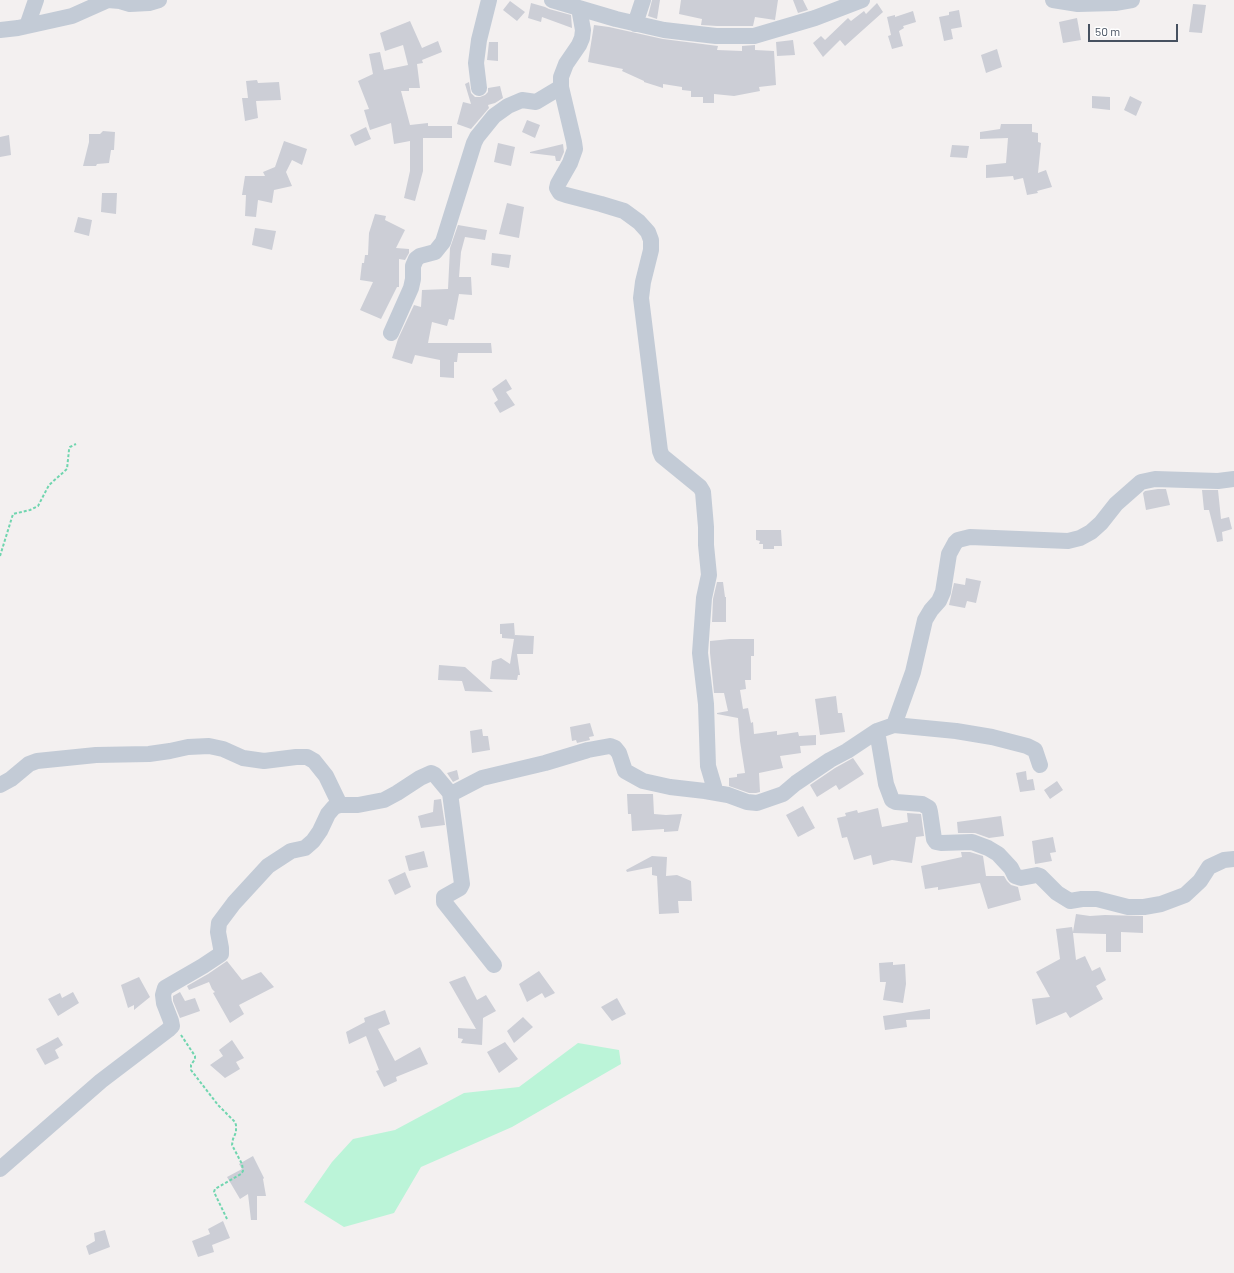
<!DOCTYPE html>
<style>
body{margin:0}
#map{position:relative;width:1234px;height:1273px;overflow:hidden;background:#f3f0f0;font-family:Barlow,sans-serif}
canvas{display:block}
.scale{position:absolute;left:1088px;top:24px;width:90px;height:18px;box-sizing:border-box;border:2px solid #465160;border-top:0;padding-left:5px;font-size:12px;line-height:14px;white-space:nowrap;color:#465160;-webkit-text-stroke:3px #fff;paint-order:stroke}
</style>
<div id="map">
<canvas width="1234" height="1273"></canvas>
<div class="scale">50 m</div>
</div>
<script>
const context = document.querySelector('canvas').getContext('2d');
context.lineJoin = 'round';
function paint(path, color) { context.fillStyle = color; context.fill(path, 'evenodd'); }
const shape = rows => new Path2D(rows.map(r => 'M' + r).join(''));
function stroke(path, color, width, dash) { context.strokeStyle = color; context.lineWidth = width; context.lineCap = dash ? 'butt' : 'round'; context.setLineDash(dash || []); context.stroke(path); }
const green = shape([
 [578,1043,619,1050,621,1064,512,1127,421,1167,394,1213,344,1227,304,1202,332,1162,353,1139,395,1130,464,1093,519,1087]
]);
const building = shape([
 [652,0,660,0,657,19,648,16],
 [681,0,778,0,775,20,755,17,753,26,717,26,701,25,702,19,679,14],
 [793,0,803,0,808,10,798,13],
 [510,1,525,12,517,21,503,10],
 [531,3,545,7,549,9,571,15,572,28,542,17,541,22,528,18],
 [877,3,883,12,845,46,840,40,823,57,813,43,821,36,825,40,848,18,851,21,864,11,866,14],
 [1193,4,1206,5,1202,33,1189,32],
 [959,10,962,27,951,29,953,39,944,41,939,17,949,15,949,12],
 [913,11,916,22,903,26,904,28,899,31,903,46,892,49,888,36,891,35,887,17,895,15,895,17],
 [1077,18,1081,40,1063,43,1059,22],
 [410,21,422,48,438,41,442,52,422,60,423,63,417,64,420,88,409,88,409,91,401,91,410,125,428,123,428,126,452,126,452,138,423,138,423,171,415,201,404,198,410,171,410,141,394,144,391,123,370,130,364,110,369,109,358,81,373,74,369,54,380,52,384,70,408,65,403,45,385,51,380,33],
 [594,25,609,27,663,39,718,46,717,50,742,51,742,46,755,45,755,50,774,51,776,85,759,87,760,91,734,96,714,94,714,103,703,103,703,97,691,97,691,91,682,90,682,87,663,84,663,88,644,82,644,81,622,71,623,69,588,62],
 [793,40,795,55,777,56,776,42],
 [489,42,498,42,498,61,487,60],
 [997,49,1002,67,986,73,981,55],
 [257,80,258,83,279,82,281,100,256,101,258,118,245,121,242,98,248,98,246,81],
 [469,82,471,93,475,97,480,97,485,95,488,92,488,88,500,86,503,98,495,103,488,105,489,108,471,129,457,124,463,102,471,104,465,84],
 [1092,96,1110,97,1110,110,1092,108],
 [1130,96,1142,102,1136,116,1124,110],
 [527,120,540,125,535,138,522,132],
 [1001,124,1032,124,1032,132,1038,133,1038,142,1041,143,1038,173,1046,170,1052,187,1037,191,1038,193,1027,195,1023,178,1014,180,1013,176,986,178,986,165,1006,163,1008,138,980,139,980,132,1000,129],
 [366,127,371,139,355,146,350,135],
 [103,131,115,132,114,150,111,150,109,163,97,164,96,166,83,166,89,142,89,134,100,134],
 [9,135,11,155,0,157,0,137],
 [284,141,307,149,302,165,292,160,286,172,292,186,274,190,272,203,258,200,256,217,245,216,246,195,242,195,245,176,265,176,263,172,275,167],
 [498,143,515,147,511,166,494,162],
 [563,144,564,152,560,161,556,161,555,156,530,153,530,152],
 [952,145,969,146,967,158,950,157],
 [102,193,117,193,116,214,101,212],
 [507,203,524,207,519,238,499,234],
 [375,214,386,216,385,220,405,230,396,248,409,249,409,253,405,260,399,259,399,287,397,287,381,319,360,310,373,282,360,280,362,263,364,263,365,255,368,255,369,233],
 [78,217,92,220,89,236,74,232],
 [458,225,487,230,485,240,465,237,461,252,459,277,471,277,472,295,459,294,454,320,449,319,447,326,432,322,428,343,491,343,492,353,458,353,457,362,454,362,454,378,440,377,440,360,415,355,412,364,392,358,398,339,414,305,421,307,422,290,448,289,450,248],
 [255,228,276,231,272,250,252,245],
 [492,253,511,255,509,268,491,265],
 [506,379,512,389,506,392,515,405,500,413,494,403,498,400,492,389],
 [1158,489,1166,489,1170,505,1146,510,1143,493,1145,491],
 [1202,490,1218,490,1221,519,1229,517,1232,529,1222,532,1223,541,1217,542,1209,510,1204,510],
 [756,530,781,530,782,546,774,546,774,549,763,549,763,544,759,544,760,541,756,540],
 [966,578,981,581,976,603,967,601,965,608,949,605,954,583,965,585],
 [717,582,723,582,725,597,726,597,726,622,712,622,713,599],
 [514,623,515,637,515,635,534,636,533,654,517,654,520,675,518,675,517,680,490,679,492,661,501,658,510,664,514,639,502,638,502,634,500,634,500,624],
 [730,639,754,639,754,656,751,656,751,680,745,680,746,689,740,690,743,709,748,708,751,723,753,722,754,734,777,731,777,735,798,732,799,736,816,735,816,745,800,746,801,753,780,756,783,768,759,773,760,792,756,793,749,793,729,786,729,778,737,777,737,774,745,773,740,741,738,718,717,714,717,713,728,711,724,693,714,693,710,653,710,641],
 [439,665,465,667,493,692,465,691,462,681,438,680],
 [836,696,838,713,842,713,845,732,820,735,815,699],
 [590,723,594,736,589,737,590,740,577,743,576,740,572,741,570,727],
 [482,729,483,736,488,736,490,750,472,753,470,731],
 [853,758,864,774,839,790,836,785,817,797,810,785,835,768],
 [457,770,459,779,453,782,447,773],
 [1026,771,1027,780,1033,779,1035,790,1020,792,1016,773],
 [1057,781,1063,790,1050,799,1044,790],
 [627,794,653,794,654,814,666,815,682,814,678,831,664,832,664,829,632,831,631,814,628,814],
 [441,799,445,825,421,828,418,816,433,812,434,800],
 [803,806,815,828,798,837,786,815],
 [878,808,882,827,908,822,907,813,921,814,924,836,916,837,912,863,892,860,873,865,871,855,854,860,847,837,842,838,837,818,846,816,845,813,857,810,858,813],
 [1001,816,1004,836,989,838,975,833,958,833,957,822],
 [1053,837,1056,852,1050,853,1052,861,1035,864,1032,841],
 [424,851,428,867,409,871,405,856],
 [961,852,970,852,983,856,986,876,1004,876,1007,881,1011,885,1018,887,1021,900,988,909,980,883,938,890,938,887,925,889,921,866,962,857],
 [652,856,667,857,666,876,677,875,691,881,692,901,678,901,679,913,659,914,657,876,652,875,652,867,627,872,626,870],
 [405,872,411,887,395,895,388,880],
 [1076,914,1090,916,1105,915,1143,916,1143,933,1121,932,1121,952,1106,952,1106,934,1073,933,1076,960,1085,956,1092,971,1100,967,1106,980,1096,986,1103,999,1070,1018,1066,1012,1036,1025,1032,999,1050,997,1036,972,1060,959,1056,929,1072,927,1073,932],
 [227,961,242,980,261,972,274,987,239,1005,244,1014,230,1023,213,993,215,992,212,989,209,982,189,990,187,986,208,974],
 [893,962,893,965,905,964,906,984,903,1003,883,1000,886,982,880,982,879,963],
 [539,971,555,993,545,998,542,993,527,1002,519,984],
 [465,976,477,1000,486,995,496,1011,483,1018,482,1045,461,1043,463,1039,458,1038,458,1028,476,1029,449,982],
 [139,977,150,997,134,1010,134,1005,128,1008,121,985],
 [73,992,79,1003,58,1016,48,999,60,993,62,998],
 [180,992,185,1001,195,998,200,1011,180,1018,173,1001,173,996],
 [617,998,626,1014,612,1021,601,1007],
 [930,1009,930,1019,906,1020,907,1027,885,1030,883,1016],
 [385,1010,390,1024,378,1029,395,1061,420,1047,428,1064,396,1077,397,1081,384,1087,376,1071,379,1070,366,1036,349,1044,346,1032,365,1022,364,1018],
 [523,1017,533,1027,514,1043,507,1031],
 [58,1037,63,1045,55,1050,59,1058,45,1065,36,1049],
 [232,1040,244,1058,236,1062,240,1069,225,1078,210,1065,223,1056,219,1050],
 [505,1042,518,1059,499,1073,487,1052],
 [253,1156,264,1178,263,1179,266,1196,257,1196,257,1220,251,1220,248,1194,240,1199,227,1177,242,1169,239,1164],
 [223,1221,230,1238,212,1245,214,1252,198,1257,192,1241,210,1234,208,1229],
 [105,1230,110,1247,89,1255,86,1246,95,1241,94,1233]
]);
const path = shape([
 [0,556,13,514,30,510,38,506,49,485,67,469,69,450,70,447,76,444],
 [181,1035,195,1056,195,1059,191,1065,191,1070,218,1105,235,1122,236,1125,236,1132,233,1139,232,1145,242,1164,243,1171,241,1174,215,1189,214,1192,227,1219]
]);
const minor = shape([
 [552,0,616,19,664,30,716,36,754,36,815,18,862,0],
 [1053,0,1078,4,1115,3,1132,0],
 [579,8,583,30,582,38,579,45,566,64,561,77,561,87,574,142,575,149,570,163,558,184,557,188,560,193,566,195,601,204,624,211,639,222,648,232,651,240,651,250,643,282,641,298,660,451,662,456,700,487,703,492,706,527,706,545,709,575,704,598,700,653,706,704,708,766,716,793],
 [635,24,643,0],
 [27,26,36,0],
 [0,30,18,28,72,16,108,0,120,1,130,4,149,3,159,0],
 [479,88,476,63,479,40,489,0],
 [391,333,411,288,413,279,413,266,416,259,420,256,435,252,443,242,474,143,477,137,494,116,508,106,522,100,536,102,561,87],
 [1234,479,1218,481,1155,479,1141,482,1116,504,1101,523,1091,532,1080,538,1068,541,970,537,958,540,955,543,949,554,943,592,939,601,931,610,925,620,913,672,894,725,877,731,886,784,892,800,896,802,922,804,929,808,930,812,934,839,936,842,941,843,972,842,988,848,998,854,1011,868,1015,876,1021,878,1037,875,1040,876,1057,893,1070,901,1082,899,1097,899,1128,907,1144,907,1161,904,1185,895,1200,881,1209,867,1224,860,1234,859],
 [894,725,956,731,992,737,1027,746,1035,750,1040,765],
 [0,785,11,779,29,764,37,761,96,755,149,754,170,751,188,747,209,746,223,749,243,758,264,761,296,757,307,757,314,761,326,776,340,805],
 [450,793,462,884,460,888,444,897,444,902,494,965],
 [0,1169,101,1081,168,1030,172,1026,171,1021,164,1003,163,995,165,988,203,966,221,954,221,948,218,932,219,923,234,903,268,866,291,851,305,848,313,841,320,831,328,814,334,807,340,805,358,805,384,800,397,793,420,778,431,773,435,775,450,793,455,792,482,778,545,763,588,750,610,746,615,748,619,753,625,771,643,781,670,787,705,791,728,795,747,802,757,803,783,794,796,783,830,760,847,751,877,731]
]);
paint(green, '#bbf4d8');
paint(building, '#ccced6');
stroke(path, '#70d5af', 2, [3, 2]);
stroke(minor, '#c3cbd6', 16);
</script>
